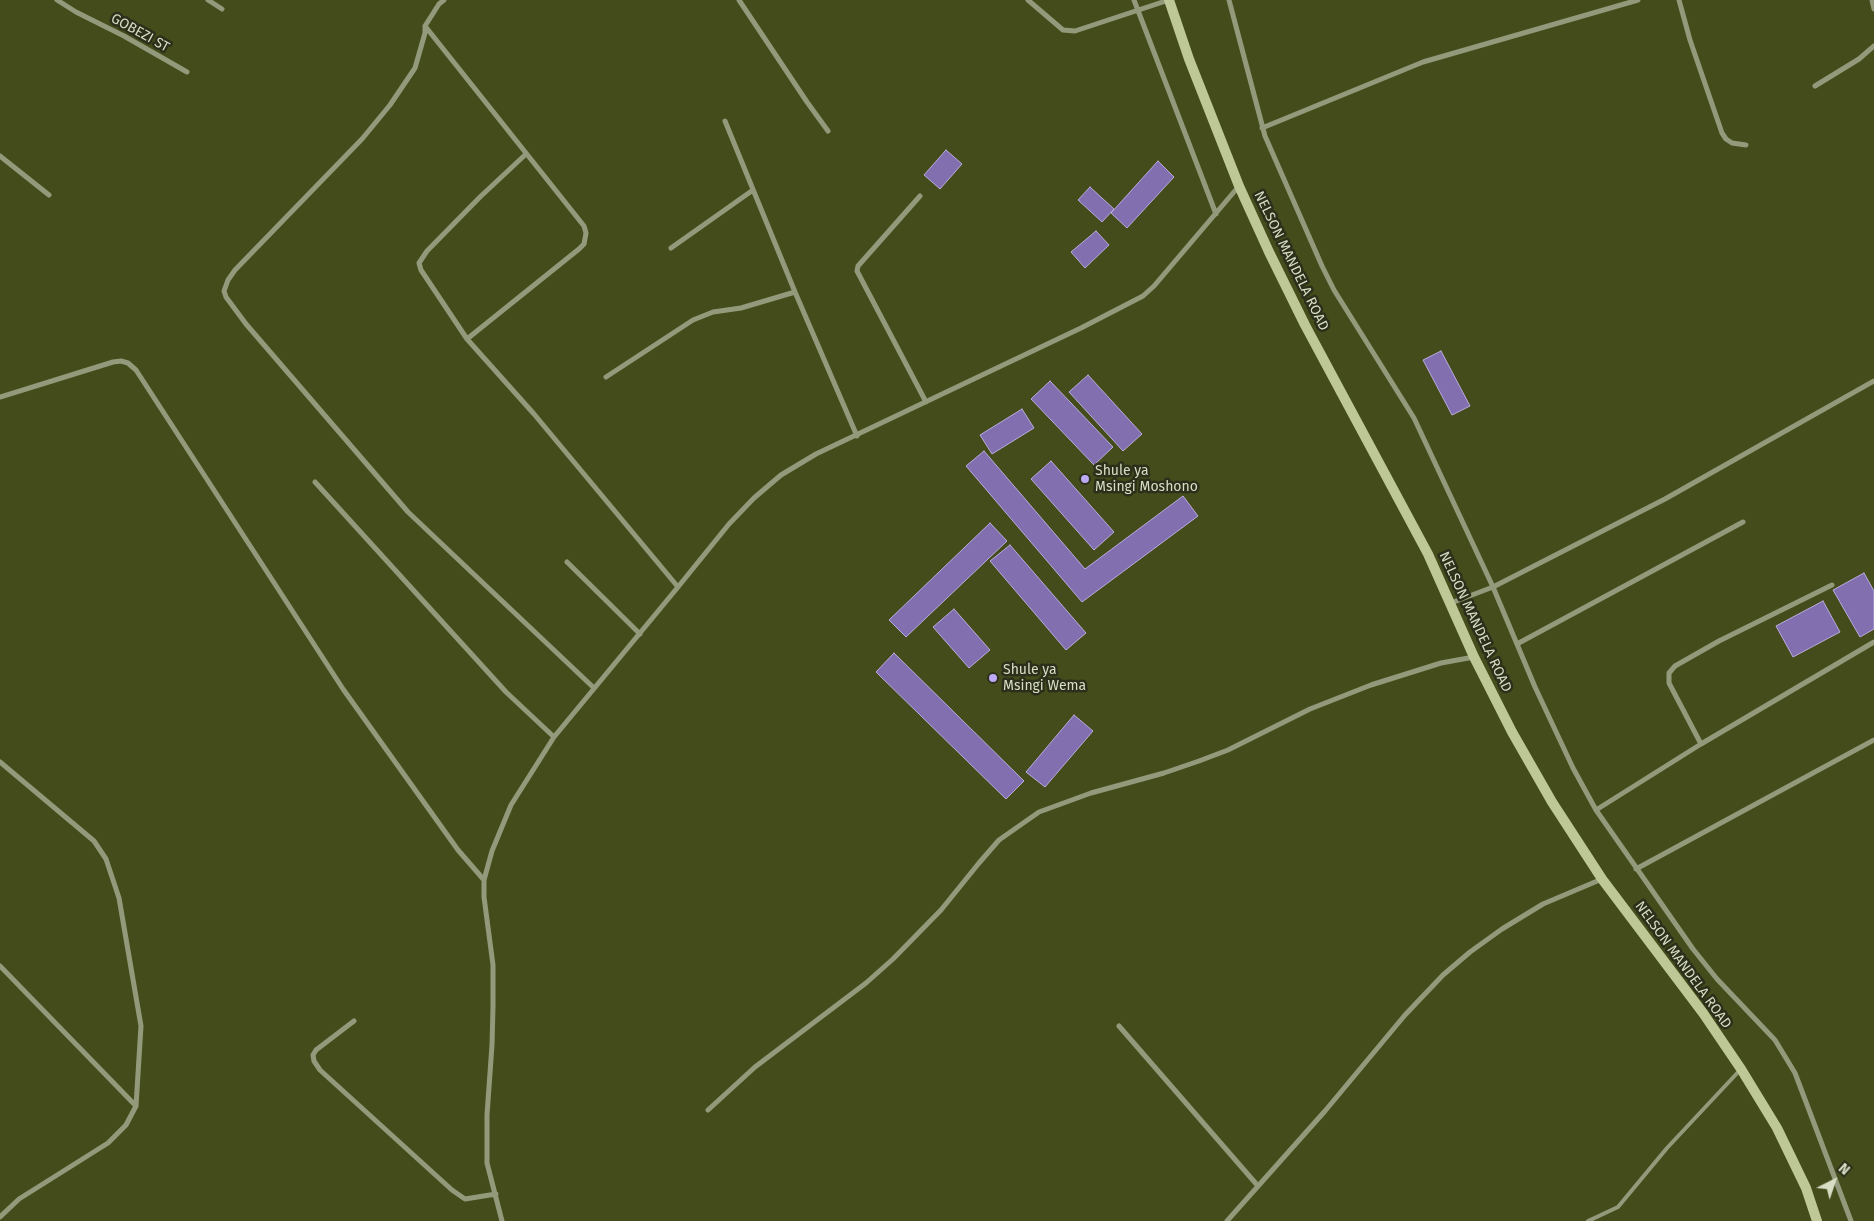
<!DOCTYPE html>
<style>
body{margin:0}
#map{position:relative;width:1874px;height:1221px;overflow:hidden;background:#454c1c;font-family:"Fira Sans",sans-serif}
canvas{display:block}
.north{position:absolute;left:1809px;top:1156px;width:50px;height:50px;-webkit-text-stroke:4px #2c301b;paint-order:stroke;rotate:41deg;font-size:14px;font-weight:700;line-height:20px;text-align:center;color:#d8dec4}
.north::after{content:'';display:block;margin:auto;width:18px;height:22px;background:#d8dec4;clip-path:polygon(50% 0,100% 100%,50% 72%,0 100%)}
</style>
<div id="map">
<canvas width="1874" height="1221"></canvas>
<div class="north">N</div>
</div>
<script>
const context = document.querySelector('canvas').getContext('2d');
context.lineJoin = 'round';
function paint(path, color) { context.fillStyle = color; context.fill(path, 'evenodd'); }
const shape = rows => new Path2D(rows.map(r => 'M' + r).join(''));
function stroke(path, color, width, dash) { context.strokeStyle = color; context.lineWidth = width; context.lineCap = dash ? 'butt' : 'round'; context.setLineDash(dash || []); context.stroke(path); }
function label(font, color, halo, rows, align = 'center') {
  context.font = font + ' "Fira Sans",sans-serif'; context.lineWidth = 5; context.setLineDash([]); context.textBaseline = 'middle'; context.strokeStyle = halo; context.fillStyle = color; for (const [text, x, y, turn = 0] of rows) {
    context.save(); context.translate(x, y); context.rotate((+turn || 0) * Math.PI / 180); context.textAlign = isNaN(turn) ? turn : align; if (halo) context.strokeText(text, 0, 0); context.fillText(text, 0, 0); context.restore();
  }
}
const building = shape([
 [946,150,962,164,940,189,924,175,946,150],
 [1158,161,1174,177,1127,228,1111,213,1158,161],
 [1090,187,1114,209,1102,222,1078,200,1090,187],
 [1096,231,1109,245,1085,268,1071,252,1096,231],
 [1441,351,1470,406,1452,415,1423,360,1441,351],
 [1088,375,1142,434,1123,451,1069,392,1088,375],
 [1050,381,1113,447,1094,465,1031,399,1050,381],
 [1022,409,1034,428,992,454,980,435,1022,409],
 [984,451,1085,569,1183,496,1198,516,1082,602,966,466,984,451],
 [1051,461,1114,532,1094,550,1031,479,1051,461],
 [990,523,1007,541,906,637,889,620,990,523],
 [1010,545,1086,633,1066,650,990,561,1010,545],
 [1864,573,1874,591,1874,629,1860,637,1833,590,1864,573],
 [1823,601,1840,632,1793,657,1776,626,1823,601],
 [954,609,990,650,969,668,933,627,954,609],
 [894,653,1024,781,1006,799,876,672,894,653],
 [1074,715,1093,731,1045,787,1026,772,1074,715]
]);
const service = shape([
 [1588,1221,1618,1207,1667,1148,1741,1069]
]);
const minor = shape([
 [57,0,76,12,124,36,187,72],
 [208,0,222,9],
 [444,0,439,4,425,26,425,33,415,68,390,105,362,139,235,270,228,280,224,291,226,297,246,324,408,512,594,688],
 [739,0,807,102,828,131],
 [1028,0,1063,30,1075,31,1169,0],
 [1134,0,1216,214],
 [1229,0,1265,136,1322,266,1334,290,1414,418,1493,587,1535,687,1573,768,1596,810,1693,949,1717,979,1775,1040,1795,1073,1851,1221],
 [1679,0,1690,40,1722,133,1726,139,1732,143,1746,145],
 [1872,0,1874,9],
 [425,26,584,226,586,233,584,244,579,249,467,339],
 [1815,86,1859,59,1874,46],
 [725,121,795,292,857,436],
 [1262,128,1423,62,1638,0],
 [526,154,480,197,427,251,419,263,421,270,467,339,534,414,678,587],
 [0,156,49,195],
 [920,196,858,266,857,271,926,402],
 [671,248,753,190],
 [606,377,693,320,713,312,741,308,795,292],
 [0,397,113,362,121,361,128,363,136,370,343,689,458,850,484,880],
 [315,482,506,692,554,737],
 [567,562,640,634],
 [1451,603,1493,587,1665,499,1874,381],
 [1517,644,1743,522],
 [1701,744,1669,683,1669,673,1675,666,1719,641,1832,585],
 [0,762,94,841,106,859,119,898,141,1026,136,1106,126,1125,108,1143,19,1199,0,1217],
 [1596,810,1701,744,1874,642],
 [1636,869,1874,740],
 [0,966,136,1106],
 [354,1021,316,1050,313,1055,314,1061,320,1070,452,1190,465,1199,496,1194],
 [1119,1026,1258,1186],
 [708,1110,755,1067,866,983,893,959,941,910,979,863,999,840,1039,812,1091,793,1164,773,1199,761,1228,750,1310,709,1371,685,1441,663,1474,657],
 [502,1221,487,1163,487,1115,492,1045,493,1007,493,965,484,897,484,880,492,851,511,805,554,737,678,587,729,524,754,498,781,475,816,454,1081,328,1143,296,1154,286,1239,186],
 [1227,1221,1325,1111,1405,1015,1443,975,1470,952,1502,929,1543,904,1602,879]
]);
const secondary = shape([
 [1169,0,1189,59,1239,186,1269,252,1305,325,1428,554,1474,657,1512,732,1552,802,1602,879,1703,1013,1741,1069,1777,1128,1806,1188,1817,1221]
]);
const markers = [
 [1085,479,5,"#bea9f4"],
 [993,678,5,"#bea9f4"]
];
const streetNames = [
 ["GOBEZI ST",140,33,29],
 ["NELSON MANDELA ROAD",1291,261,64],
 ["NELSON MANDELA ROAD",1475,622,65],
 ["NELSON MANDELA ROAD",1683,965,54]
];
const poiNames = [
 ["Shule ya",1095,471],
 ["Msingi Moshono",1095,487],
 ["Shule ya",1003,670],
 ["Msingi Wema",1003,686]
];
paint(building, '#826faf');
stroke(building, '#b9acdd', 1);
stroke(service, '#939a7b', 4);
stroke(minor, '#939a7b', 5);
stroke(secondary, '#bec796', 10);
for (const [x, y, r, color] of markers) { const dot = new Path2D(); dot.arc(x, y, r, 0, 2 * Math.PI); context.fillStyle = color; context.fill(dot); stroke(dot, '#2c301b', 2); }
label('14px', '#d8dec4', '#2c301b', streetNames);
label('14px', '#d8dec4', '#2c301b', poiNames, 'left');
</script>
